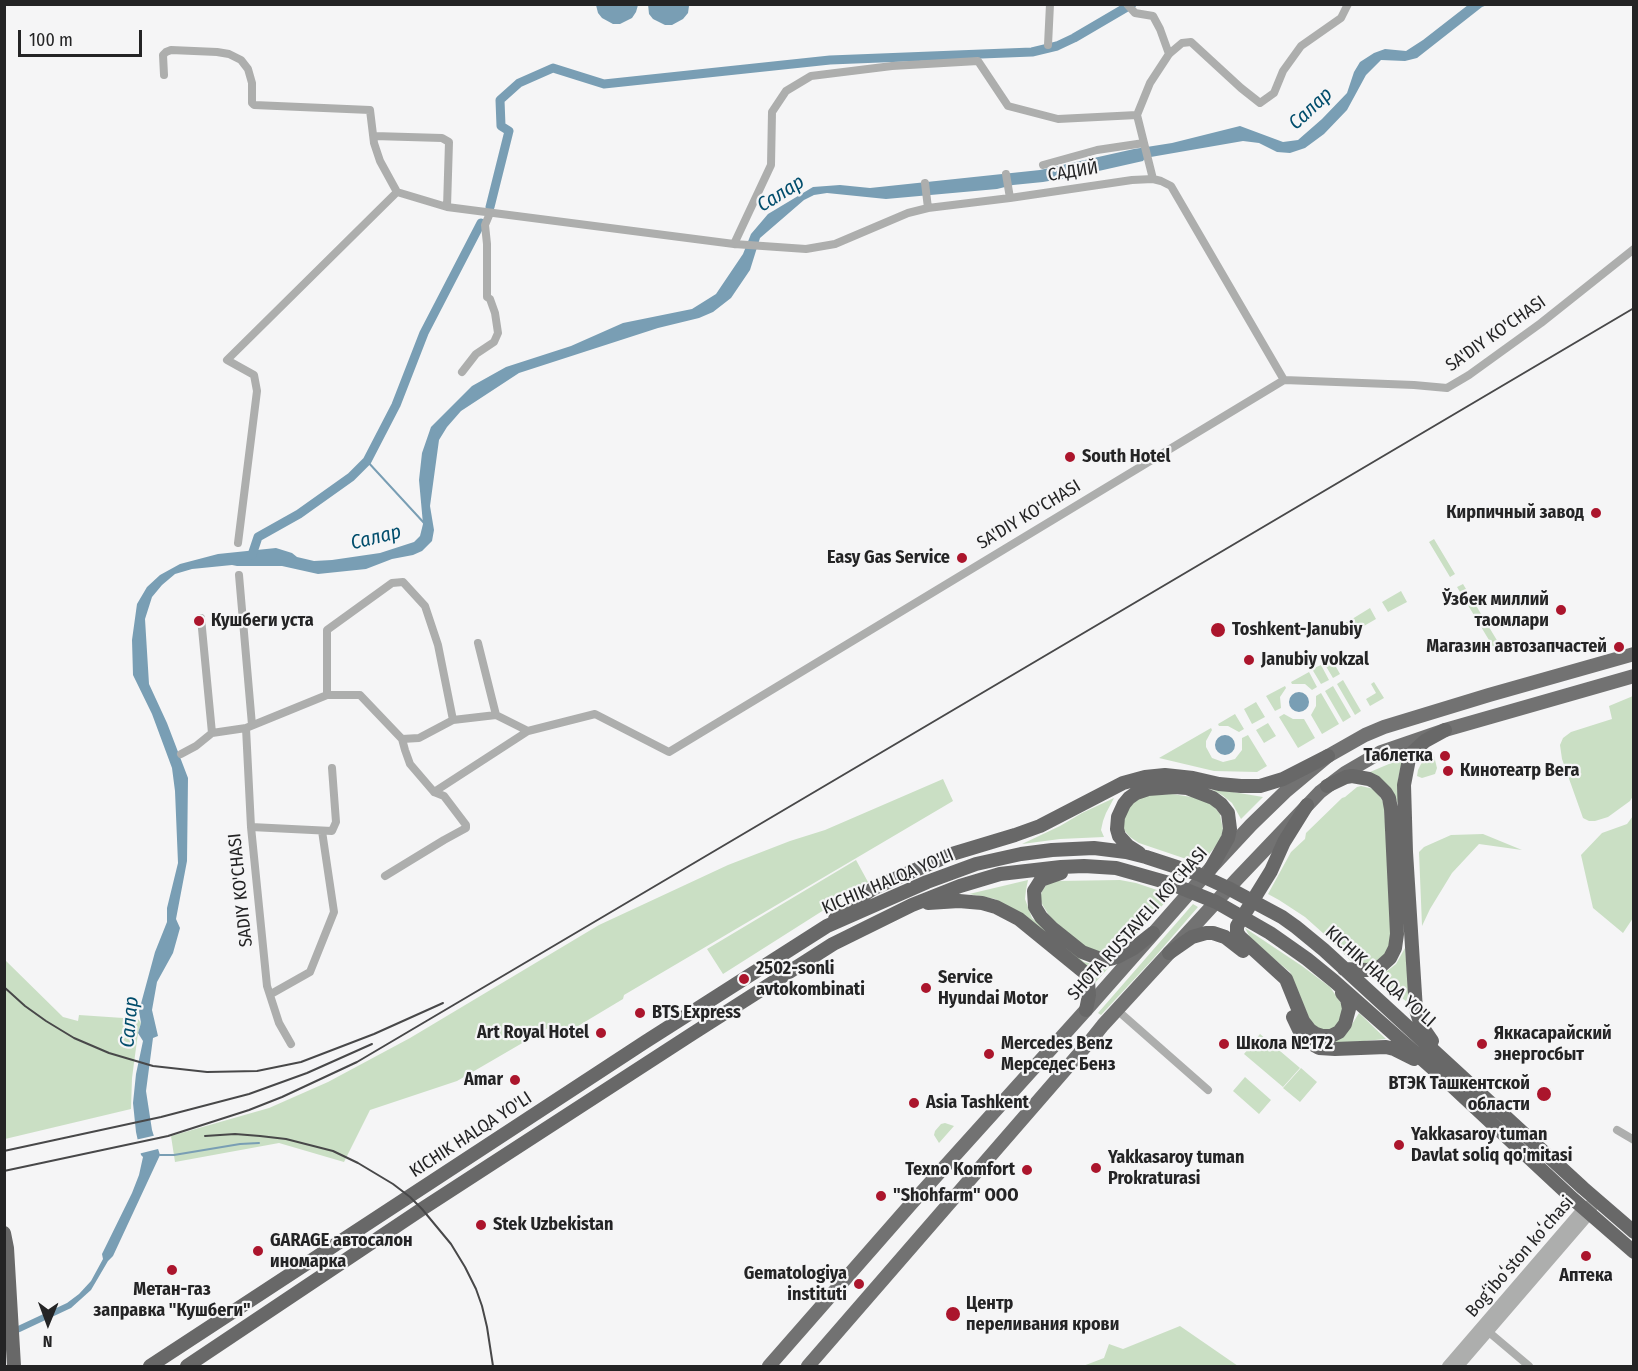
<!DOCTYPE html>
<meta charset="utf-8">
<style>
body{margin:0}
#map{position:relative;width:1638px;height:1371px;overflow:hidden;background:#f5f5f6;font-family:"Fira Sans Condensed",sans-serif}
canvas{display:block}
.frame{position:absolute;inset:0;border:6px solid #242425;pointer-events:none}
.north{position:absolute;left:18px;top:1293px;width:60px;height:60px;-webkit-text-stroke:4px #f5f5f6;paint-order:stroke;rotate:181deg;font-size:16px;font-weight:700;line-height:24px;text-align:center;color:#242425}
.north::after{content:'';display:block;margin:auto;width:21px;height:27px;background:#242425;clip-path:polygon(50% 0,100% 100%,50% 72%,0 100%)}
.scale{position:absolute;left:18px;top:30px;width:124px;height:27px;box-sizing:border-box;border:3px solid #242425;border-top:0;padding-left:8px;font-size:18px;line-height:21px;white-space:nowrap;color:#242425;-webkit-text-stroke:4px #f5f5f6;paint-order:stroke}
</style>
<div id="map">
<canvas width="1638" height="1371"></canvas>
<div class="frame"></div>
<div class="north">N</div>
<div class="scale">100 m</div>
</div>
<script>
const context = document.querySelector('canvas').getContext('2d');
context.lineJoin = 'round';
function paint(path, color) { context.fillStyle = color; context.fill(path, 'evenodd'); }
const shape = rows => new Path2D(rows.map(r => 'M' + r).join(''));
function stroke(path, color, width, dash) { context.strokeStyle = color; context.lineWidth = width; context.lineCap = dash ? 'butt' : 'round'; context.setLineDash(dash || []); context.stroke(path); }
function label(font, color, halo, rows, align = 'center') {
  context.font = font + ' "Fira Sans Condensed",sans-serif'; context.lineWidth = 4.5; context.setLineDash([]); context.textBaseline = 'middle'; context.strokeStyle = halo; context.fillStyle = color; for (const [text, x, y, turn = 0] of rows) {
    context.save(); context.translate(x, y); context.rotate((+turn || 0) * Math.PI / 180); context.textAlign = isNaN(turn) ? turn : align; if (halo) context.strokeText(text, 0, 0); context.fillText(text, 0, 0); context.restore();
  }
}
const green = shape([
 [1434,539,1455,574,1450,577,1429,542],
 [1463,584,1501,647,1495,650,1457,587],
 [1401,591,1407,602,1388,612,1382,602],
 [1370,608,1376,619,1350,634,1344,624],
 [1331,658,1340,674,1333,678,1324,663],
 [1321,665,1329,680,1321,684,1312,669],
 [1309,672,1317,687,1312,690,1305,684,1292,684,1291,682],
 [1343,680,1361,711,1355,715,1337,684],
 [1374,682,1384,698,1370,706,1366,699,1376,693,1371,684],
 [1285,686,1286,688,1280,697,1281,708,1275,711,1266,696],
 [1333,686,1351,717,1343,722,1325,691],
 [1321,693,1339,724,1322,734,1311,715,1316,706,1316,696],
 [1633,696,1633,796,1630,801,1608,817,1595,821,1589,821,1583,818,1562,759,1560,745,1563,738,1571,732,1612,719,1609,706],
 [1256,702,1265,717,1252,724,1244,709],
 [1235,714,1244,729,1239,732,1228,726,1219,726,1218,724],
 [1284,714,1293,719,1304,719,1315,738,1298,748,1279,717],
 [1268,723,1276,736,1264,743,1256,730],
 [1211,728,1212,730,1206,741,1206,747,1212,758,1223,762,1235,759,1242,750,1242,738,1248,735,1267,766,1257,772,1214,771,1159,758],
 [1433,752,1437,768,1435,774,1422,778,1417,776,1418,770,1426,754],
 [1403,758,1398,779,1399,806,1393,793,1378,777,1370,772],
 [943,779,953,801,624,995,623,999,563,1035,555,1024,457,1081,370,1110,344,1162,279,1143,175,1162,171,1136,269,1108,328,1082,410,1038,599,925,728,865,790,841,825,830],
 [1361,786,1374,789,1382,800,1384,805,1392,941,1382,962,1364,965,1351,961,1324,934,1305,917,1279,900,1268,894,1291,852,1305,839,1306,833,1342,798,1345,797,1357,787],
 [1209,788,1263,797,1241,819,1232,803,1222,795],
 [1172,794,1198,798,1211,803,1220,814,1223,830,1220,841,1201,864,1139,843,1130,837,1124,830,1123,825,1127,808,1140,798,1148,795],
 [1114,798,1106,813,1103,821,1101,830,1104,837,1060,839,1022,844,1060,826,1082,813],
 [1633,816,1633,918,1623,933,1593,908,1581,855,1602,833,1627,824],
 [1483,834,1522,850,1479,844,1452,873,1430,909,1422,926,1419,852,1424,847,1451,835],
 [856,860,868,882,723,974,707,949],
 [1028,880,1026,890,1025,899,1032,918,1084,962,1102,966,1111,965,1094,984,1031,921,995,899,969,894],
 [1120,880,1136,883,1172,895,1126,945,1118,950,1104,952,1086,949,1050,917,1042,904,1040,899,1042,891,1047,884,1056,881],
 [1193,904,1198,907,1153,959,1101,1015,1098,1013],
 [1245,928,1302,966,1330,987,1343,1006,1343,1016,1332,1031,1317,1029,1309,1018,1290,972,1252,941],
 [1405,948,1410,1004,1374,978,1387,971,1396,964],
 [4,959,63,1017,78,1021,79,1015,138,1019,141,1023,138,1033,132,1078,131,1109,5,1139],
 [1359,1013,1386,1039,1331,1044,1334,1041,1346,1034],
 [1260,1034,1300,1068,1283,1087,1244,1054],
 [1301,1068,1317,1082,1300,1102,1283,1088],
 [1245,1077,1271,1100,1259,1114,1233,1091],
 [945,1123,954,1126,939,1143,934,1135,935,1131,941,1124],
 [1180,1326,1238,1366,1083,1366,1104,1358,1109,1344,1123,1349]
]);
const water = shape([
 [648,4,689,4,689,6,688,13,683,19,672,25,665,25,653,19,649,14],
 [596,5,638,4,638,5,636,12,632,18,620,24,613,24,602,18,598,13],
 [1468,5,1487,5,1482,7,1417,58,1405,61,1381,60,1366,75,1347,110,1324,134,1305,148,1290,153,1277,152,1259,143,1243,141,1145,158,1143,161,1072,177,1043,182,1013,185,997,189,886,199,827,193,814,195,804,200,760,238,750,270,731,298,713,312,699,318,658,328,519,373,461,411,447,427,439,440,430,506,434,530,432,541,422,551,413,555,392,559,366,569,318,574,282,566,237,566,232,565,192,569,175,574,162,585,152,597,145,619,149,684,167,723,188,778,187,861,176,919,180,928,173,953,157,982,152,1010,158,1036,153,1038,146,1091,152,1130,160,1155,113,1256,108,1261,91,1290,71,1308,5,1339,5,1332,67,1303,79,1294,91,1281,103,1259,102,1254,132,1193,139,1175,143,1157,141,1155,136,1132,133,1103,136,1074,143,1041,138,1033,141,1023,139,1011,155,952,167,922,167,908,178,863,175,791,172,768,152,714,133,675,132,640,137,604,147,587,160,575,180,564,218,554,276,548,292,553,297,557,314,561,332,560,380,553,414,542,420,536,423,524,419,480,422,453,431,427,472,386,506,367,571,346,623,323,692,309,716,294,743,254,751,234,768,214,813,187,840,185,870,188,1040,170,1134,149,1172,143,1240,126,1283,142,1298,140,1322,119,1347,93,1354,72,1360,62,1374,53,1385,49,1406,51,1423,40],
 '1289 702a10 10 0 1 1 20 0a10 10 0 1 1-20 0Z',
 '1215 745a10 10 0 1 1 20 0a10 10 0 1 1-20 0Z'
]);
const pier = shape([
 [157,1135,162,1148,138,1154,135,1140]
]);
const stream = shape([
 [367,461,425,524],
 [160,1155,174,1155,240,1144,259,1143]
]);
const canal = shape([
 [490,207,509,131,501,126,500,100,519,83,553,68,604,84,830,60,1032,52,1057,46,1074,38,1132,4],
 [252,555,258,537,299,514,351,477,367,461,396,405,424,333,481,223]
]);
const minor = shape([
 [1127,4,1135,13,1153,16,1160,29,1169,54],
 [1048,45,1050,4],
 [164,75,163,55,166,52,171,50,217,52,229,54,241,60,248,69,252,83,252,103,254,105,370,110,374,143,380,161,397,192,447,207,734,244,806,249,835,244,908,213,928,208,1010,198,1132,180,1153,179,1161,181,1171,186,1284,380],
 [1137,115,1153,179],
 [374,136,442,138,449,142,447,207],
 [1043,165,1097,150,1144,143],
 [1006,174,1010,198],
 [925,183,928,208],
 [734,244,771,165,772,112,786,91,811,76,892,66,978,61,1008,106,1058,119,1137,115,1150,83,1169,54,1182,43,1191,42,1241,88,1260,103,1274,93,1283,71,1301,46,1341,18,1348,4],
 [462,372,476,354,494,342,498,333,495,313,490,299,487,297,487,244,485,225,490,213],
 [238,543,257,391,254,375,227,360,397,192],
 [239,575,252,725],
 [201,618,212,733],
 [478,643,496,715],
 [327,695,327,630,392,583,403,582,425,606,438,645,453,720],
 [246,728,251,827,267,986,279,1023,291,1044],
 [181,754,196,746,212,733,246,728,327,695,360,695,402,739,419,738,453,720,496,715,528,731,595,714,669,752,1284,380,1414,385,1447,388,1469,375,1541,323,1634,249],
 [434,792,528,731],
 [251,827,332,831,336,822,332,768],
 [385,876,444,840,466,828,466,825,444,796,434,792,410,764,405,750,402,739],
 [271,994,310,972,334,912,322,831],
 [1117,1010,1208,1090],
 [1617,1130,1634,1140],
 [1484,1328,1529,1366]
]);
const tertiary = shape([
 [1447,1366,1583,1208,1589,1205],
 [1459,1366,1590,1214,1592,1209]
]);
const primary = shape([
 [769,1366,911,1204,1086,1010,1211,868,1251,825,1285,792,1328,756,1365,735,1384,727,1489,695,1634,654],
 [808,1366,1091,1040,1103,1025,1237,879,1320,792,1345,773,1381,752,1445,730,1634,676]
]);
const trunk = shape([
 [1327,786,1346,777,1352,776,1369,779,1375,782,1386,793,1389,798,1391,809,1397,934,1395,948,1390,958,1380,967,1367,970,1344,969],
 [1307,805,1284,842,1271,871,1237,926,1237,932,1240,937,1286,979,1303,1021,1310,1030,1316,1034,1322,1036,1331,1036,1339,1032,1345,1024,1349,1009,1347,999,1342,993],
 [1139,853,1128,846,1119,836,1117,829,1118,817,1124,804,1129,798,1136,793,1148,789,1175,787,1187,788,1213,798,1221,804,1228,813,1230,829,1228,838,1211,868],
 [1061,873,1041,880,1034,891,1035,907,1041,917,1052,928,1082,952,1098,958,1110,959,1117,957,1134,948,1153,933],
 [928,903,959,901,982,903,996,907,1019,919,1084,972,1088,981,1089,995,1086,1010],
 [835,919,855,901,874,888,952,854,1015,835,1040,826,1123,783,1145,777,1165,775,1193,778,1219,784,1241,786,1260,786,1283,779,1328,756],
 [1169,953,1192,937,1206,933,1213,933,1225,937,1243,951],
 [1293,1017,1302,1036,1310,1043,1319,1048,1335,1049,1386,1047,1394,1049,1414,1059],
 [1432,1041,1421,1025,1416,1010,1406,852,1404,785,1409,759,1413,752,1425,741,1445,730],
 [4,1233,7,1248,14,1366],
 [150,1366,645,1042,827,926,927,882,976,864,1021,854,1052,850,1094,848,1126,852,1146,857,1198,874,1228,888,1282,917,1296,927,1324,950,1583,1188,1634,1232],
 [187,1366,422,1209,692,1034,833,944,912,905,960,886,1000,874,1061,867,1084,866,1116,868,1169,883,1216,902,1270,933,1307,959,1334,981,1439,1074,1573,1199,1634,1252]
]);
const rail = shape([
 [4,987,25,1006,46,1021,74,1038,109,1053,153,1066,207,1072,257,1071,301,1062,374,1034,443,1003],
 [205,1136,235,1134,260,1136,286,1139,333,1151,358,1163,393,1184,410,1197,422,1209,451,1244,465,1267,476,1289,482,1306,487,1327,493,1366],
 [4,1151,161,1117,249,1094,307,1073,372,1044],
 [4,1171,168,1136,249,1110,282,1097,357,1062,1634,308]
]);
const markers = [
 [1070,457,6,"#ab152c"],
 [1596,513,6,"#ab152c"],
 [962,558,6,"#ab152c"],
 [1561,610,6,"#ab152c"],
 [199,621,6,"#ab152c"],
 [1218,630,8,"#ab152c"],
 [1619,647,6,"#ab152c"],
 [1249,660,6,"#ab152c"],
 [1445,756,6,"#ab152c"],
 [1448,771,6,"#ab152c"],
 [744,979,6,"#ab152c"],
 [926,988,6,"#ab152c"],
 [640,1013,6,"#ab152c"],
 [601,1033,6,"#ab152c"],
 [1224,1044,6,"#ab152c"],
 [1482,1044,6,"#ab152c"],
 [989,1054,6,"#ab152c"],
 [515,1080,6,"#ab152c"],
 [1544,1094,8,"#ab152c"],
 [914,1103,6,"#ab152c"],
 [1399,1145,6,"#ab152c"],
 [1096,1168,6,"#ab152c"],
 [1027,1170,6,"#ab152c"],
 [881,1196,6,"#ab152c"],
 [481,1225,6,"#ab152c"],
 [258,1251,6,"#ab152c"],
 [1586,1256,6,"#ab152c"],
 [172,1270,6,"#ab152c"],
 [859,1284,6,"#ab152c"],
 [953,1314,8,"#ab152c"]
];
const streetNames = [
 ["САДИЙ",1073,172,-9],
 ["SA'DIY KO'CHASI",1496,334,-35],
 ["SA'DIY KO'CHASI",1029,515,-31],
 ["KICHIK HALQA YO'LI",888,882,-23],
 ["SADIY KO'CHASI",241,890,-96],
 ["SHOTA RUSTAVELI KO'CHASI",1138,924,-48],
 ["KICHIK HALQA YO'LI",1380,977,42],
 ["KICHIK HALQA YO'LI",471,1135,-33],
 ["Bogʻiboʻston koʻchasi",1520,1257,-49]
];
const poiNames = [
 ["South Hotel",1082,457],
 ["Кирпичный завод",1584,513,"right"],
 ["Easy Gas Service",950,558,"right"],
 ["Ўзбек миллий",1549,600,"right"],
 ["таомлари",1549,621,"right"],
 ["Кушбеги уста",211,621],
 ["Toshkent-Janubiy",1232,630],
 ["Магазин автозапчастей",1607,647,"right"],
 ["Janubiy vokzal",1261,660],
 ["Таблетка",1433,756,"right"],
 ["Кинотеатр Вега",1460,771],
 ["2502-sonli",756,969],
 ["avtokombinati",756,990],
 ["Service",938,978],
 ["Hyundai Motor",938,999],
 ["BTS Express",652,1013],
 ["Art Royal Hotel",589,1033,"right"],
 ["Яккасарайский",1494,1034],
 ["энергосбыт",1494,1055],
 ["Mercedes Benz",1001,1044],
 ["Мерседес Бенз",1001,1065],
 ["Школа №172",1236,1044],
 ["Amar",503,1080,"right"],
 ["ВТЭК Ташкентской",1530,1084,"right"],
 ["области",1530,1105,"right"],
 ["Asia Tashkent",926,1103],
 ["Yakkasaroy tuman",1411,1135],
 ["Davlat soliq qo'mitasi",1411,1156],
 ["Yakkasaroy tuman",1108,1158],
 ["Prokraturasi",1108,1179],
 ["Texno Komfort",1015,1170,"right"],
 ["\"Shohfarm\" OOO",893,1196],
 ["Stek Uzbekistan",493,1225],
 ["GARAGE автосалон",270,1241],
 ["иномарка",270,1262],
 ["Gematologiya",847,1274,"right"],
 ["instituti",847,1295,"right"],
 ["Аптека",1586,1276,"center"],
 ["Метан-газ",172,1290,"center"],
 ["заправка \"Кушбеги\"",172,1311,"center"],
 ["Центр",966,1304],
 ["переливания крови",966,1325]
];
const waterNames = [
 ["Салар",1311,109,-43],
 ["Салар",781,194,-32],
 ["Салар",376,538,-14],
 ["Салар",130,1022,-85]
];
paint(green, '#cadfc4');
paint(water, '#799eb4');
paint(pier, '#f5f5f6');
stroke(stream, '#799eb4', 2);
stroke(canal, '#799eb4', 9);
stroke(minor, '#adaead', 8);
stroke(tertiary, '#adaead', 10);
stroke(primary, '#727272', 14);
stroke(trunk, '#686868', 14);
stroke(rail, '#484849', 2);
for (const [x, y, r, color] of markers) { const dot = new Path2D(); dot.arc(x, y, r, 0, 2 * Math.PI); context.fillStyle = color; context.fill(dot); stroke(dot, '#f5f5f6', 2); }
label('18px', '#242425', '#f5f5f6', streetNames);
label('bold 18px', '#242425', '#f5f5f6', poiNames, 'left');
label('italic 20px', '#014d6c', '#f5f5f6', waterNames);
</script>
